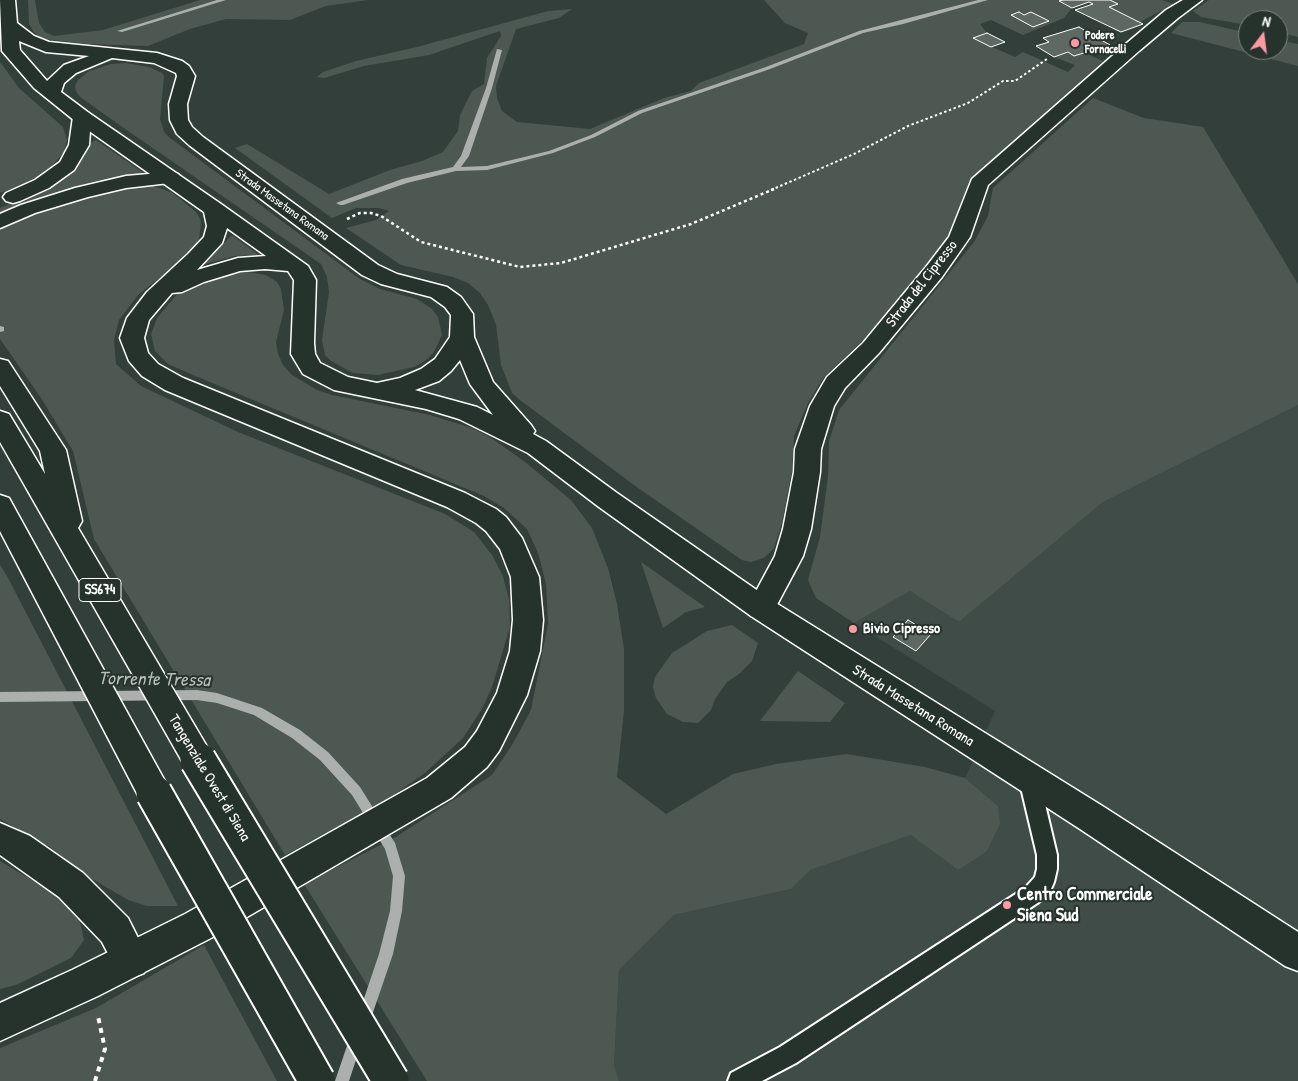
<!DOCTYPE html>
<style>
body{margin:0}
#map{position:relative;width:1298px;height:1081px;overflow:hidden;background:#333f3a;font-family:"Patrick Hand",sans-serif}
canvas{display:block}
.north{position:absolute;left:1238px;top:10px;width:50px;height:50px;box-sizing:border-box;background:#26332d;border:1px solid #7d8581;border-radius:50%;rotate:15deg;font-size:14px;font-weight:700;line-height:20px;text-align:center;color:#fff}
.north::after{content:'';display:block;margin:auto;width:18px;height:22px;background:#ff9aa2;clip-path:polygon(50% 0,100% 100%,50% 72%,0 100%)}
</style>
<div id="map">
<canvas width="1298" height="1081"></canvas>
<div class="north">N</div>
</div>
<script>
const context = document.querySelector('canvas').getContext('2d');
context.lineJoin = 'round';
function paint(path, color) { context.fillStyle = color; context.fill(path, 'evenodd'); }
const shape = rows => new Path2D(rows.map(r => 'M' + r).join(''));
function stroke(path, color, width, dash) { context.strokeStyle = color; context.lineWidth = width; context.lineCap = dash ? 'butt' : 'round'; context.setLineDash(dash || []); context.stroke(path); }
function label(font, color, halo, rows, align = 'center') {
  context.font = font + ' "Patrick Hand",sans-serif'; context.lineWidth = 4; context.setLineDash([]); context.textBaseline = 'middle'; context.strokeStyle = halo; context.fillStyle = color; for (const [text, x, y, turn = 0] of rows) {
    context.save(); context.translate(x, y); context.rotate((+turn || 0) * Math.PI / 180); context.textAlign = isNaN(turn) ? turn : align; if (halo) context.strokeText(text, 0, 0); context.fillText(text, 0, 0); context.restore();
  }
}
const built = shape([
 [1298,405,1298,1081,619,1081,614,1065,619,970,674,915,791,889,809,870,911,835,958,870,998,806,965,778,995,711,854,623,910,591,959,622,1103,502]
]);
const green = shape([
 [28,0,35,0,39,23,45,32,54,36,103,30,200,0,368,0,326,6,290,20,226,19,190,29,148,46,88,44,43,39,34,32,29,24],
 [764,0,1063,0,1059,2,1072,8,1064,18,1023,35,991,20,980,24,987,33,974,39,1015,57,1023,52,1068,72,1075,65,1054,57,1068,52,1074,56,1085,53,1103,61,981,169,970,181,960,205,959,218,952,234,929,266,861,342,824,377,808,403,794,436,792,471,782,523,774,548,764,558,751,562,742,560,638,488,520,400,512,393,501,365,496,325,488,305,480,293,468,283,453,277,401,265,346,228,376,220,389,211,379,208,356,208,332,218,235,148,247,144,329,194,390,170,422,161,443,152,458,131,460,115,472,91,484,84,487,58,501,36,500,31,429,55,364,66,324,78,317,77,323,72,356,61,417,47,548,11,572,9,559,18,516,29,496,86,497,98,502,111,517,122,590,129,664,98,691,91,699,83,804,44,808,33,785,23],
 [1110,0,1162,0,1174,4,1140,22,1109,7,1118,4],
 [1209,0,1298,0,1298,37,1278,32,1278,20,1248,20,1248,25,1201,17,1193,11],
 [1182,22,1200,22,1248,33,1248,50,1278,50,1278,40,1298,44,1298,66,1171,33],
 [0,62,19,88,63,127,67,140,64,152,51,167,29,183,0,193],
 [126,63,149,67,162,73,164,76,160,119,164,132,170,138,360,279,380,289,417,299,432,309,438,317,442,335,434,352,425,361,414,367,378,375,353,373,331,361,325,355,322,340,329,292,327,277,321,264,128,131,80,97,76,91,75,86,78,80,89,71,111,64],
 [1093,98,1144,118,1203,127,1298,284,1298,405,1103,502,959,622,910,591,854,623,816,598,808,580,820,537,828,476,829,441,839,410,974,242,988,216,993,188],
 [96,140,144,173,82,186,40,199,0,216,0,208,45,189,74,168,84,157,90,143],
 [145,185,154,186,173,193,196,212,201,221,199,241,187,256,138,295,119,320,114,340,116,364,141,386,238,432,445,514,474,532,492,555,503,576,509,600,510,627,492,687,482,709,463,738,425,773,385,801,285,855,94,539,73,451,41,398,0,339,0,229,10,222,78,196],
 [232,235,259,255,234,256,202,265],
 [247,272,266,275,277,282,281,289,284,310,276,342,278,354,283,365,292,375,317,390,332,395,430,415,472,428,490,437,525,462,571,500,592,528,608,568,617,604,624,649,624,711,617,777,666,814,733,774,776,764,847,754,925,767,965,778,998,806,1000,824,987,851,958,870,911,835,810,870,791,889,674,915,619,970,614,1065,619,1081,427,1081,304,884,394,838,492,775,512,745,531,710,548,624,546,584,538,553,527,529,504,508,484,496,193,375,168,364,155,351,151,334,157,318,177,294,190,286,226,273],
 [641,562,705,607,686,612,663,628],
 [0,565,7,576,178,906,147,906,128,900,87,876,50,847,0,819],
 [732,625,758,643,752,661,739,674,727,682,715,699,711,710,698,723,683,722,667,714,656,698,653,687,655,677,672,653,707,631],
 [798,671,845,703,830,722,760,721],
 [0,861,47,889,79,917,84,940,71,958,16,985,0,989],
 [204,945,277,1081,0,1081,0,1048,96,1008]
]);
const stream = shape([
 [217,0,226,0,122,32,117,31,217,0],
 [978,0,988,0,903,24,863,33,770,69,642,113,595,137,553,153,487,170,456,171,407,183,343,205,340,205,336,203,402,179,453,167,461,156,486,88,497,49,502,50,492,88,469,156,461,167,487,166,549,151,591,135,638,111,766,67,859,31,978,0],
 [0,326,4,327,4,331,0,332,0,326],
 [197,690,217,693,262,708,300,730,328,752,360,787,395,843,405,876,402,911,393,954,369,1024,364,1026,359,1024,357,1019,379,954,390,911,393,876,385,849,352,795,320,760,292,738,254,715,217,703,197,700,0,702,0,692,197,690],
 [356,1032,361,1034,363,1039,349,1081,335,1081,351,1034,356,1032]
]);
const building = shape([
 [1063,0,1110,0,1118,4,1109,7,1143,24,1121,32,1075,10,1093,4,1089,2,1072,8,1059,1,1063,0],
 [1019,12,1024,15,1031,12,1049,21,1033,27,1011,15,1019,12],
 [1079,27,1110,45,1074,56,1068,52,1054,57,1036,46,1049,42,1043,38,1079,27],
 [987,33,1005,42,991,47,973,38,987,33],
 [908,620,931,634,916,651,893,637,908,620]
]);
const pathFar2 = shape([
 [771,190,854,154,908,126,968,103,1003,81,1015,81,1047,59]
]);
const pathFar1 = shape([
 [347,219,360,213,371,213,381,216,421,242,520,267,561,263,691,224,774,189]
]);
const path = shape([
 [95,1081,105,1049,98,1016]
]);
const lane = shape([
 [1029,770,1036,773,1039,779,1057,855,1057,869,1054,882,1051,889,1039,902,796,1063,762,1081,728,1081,731,1073,780,1047,1025,888,1035,877,1037,869,1037,855,1019,779,1022,773,1029,770]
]);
const street = shape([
 [1183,0,1202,0,1178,18,1139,51,988,185,970,237,942,277,879,353,845,388,834,406,821,449,820,472,811,529,803,556,771,616,761,619,751,616,747,608,775,556,783,529,794,472,795,449,810,406,827,377,863,343,926,267,949,237,972,179,1127,43,1166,10,1183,0],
 [0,823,30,836,83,873,128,918,149,960,144,973,131,978,118,973,102,942,59,897,0,855,0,823]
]);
const primary = shape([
 [0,0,15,0,17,23,34,36,49,42,157,53,182,61,189,66,195,76,187,104,188,120,192,127,203,137,378,265,397,274,447,287,461,297,473,314,474,337,493,382,531,425,535,431,533,434,546,441,617,493,771,600,1104,807,1298,932,1298,971,1285,966,1080,829,751,616,599,507,528,453,459,419,426,409,334,390,303,374,291,354,294,280,288,271,265,269,240,271,204,282,182,292,172,293,149,320,144,338,148,353,158,364,183,378,465,493,496,509,506,517,522,538,539,577,543,620,540,651,527,695,499,751,487,767,451,798,211,938,98,996,0,1041,0,1003,72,970,185,914,427,778,465,747,477,731,497,693,510,651,513,620,511,577,500,549,486,531,476,523,447,507,165,390,142,376,129,361,120,338,127,318,147,292,188,254,204,237,207,226,204,212,75,121,34,88,2,51,0,0],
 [19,41,46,52,89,56,64,65,47,81,20,50,19,41],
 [112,58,154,63,176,73,177,76,169,104,170,120,177,134,189,145,362,275,381,284,431,297,445,307,451,315,450,337,435,359,421,369,400,378,377,383,348,377,320,363,315,354,314,343,316,280,308,266,221,204,89,113,61,92,64,83,76,73,112,58],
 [227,228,266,256,238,258,197,270,222,243,227,228],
 [460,360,470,384,493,415,477,407,415,390,439,381,451,371,460,360]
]);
const highway = shape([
 [82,111,89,113,91,117,89,145,74,170,49,188,20,201,13,203,6,201,3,197,6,193,35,180,60,162,69,145,73,117,75,113,82,111],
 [171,172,178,174,181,178,178,182,126,188,88,197,35,213,0,228,0,214,21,205,75,188,126,176,171,172],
 [0,359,8,361,66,450,82,521,78,528,209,750,214,760,209,770,198,774,187,770,0,442,0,411,9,414,45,474,40,451,0,386,0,359],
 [0,495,9,498,166,783,170,793,166,803,154,808,142,803,0,531,0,495]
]);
const highwayBridge = shape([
 [198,760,391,1081],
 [154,793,317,1081]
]);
const markers = [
 [1075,43,5,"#ff9aa2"],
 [853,629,5,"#ff9aa2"],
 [1007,905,5,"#ff9aa2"]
];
const farPoinames = [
 ["Podere",1085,36],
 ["Fornacelli",1085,50]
];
const farStreetnames = [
 ["Strada Massetana Romana",282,205,36]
];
const shields = [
 [100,590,42]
];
const shieldNames = [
 ["SS674",100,590]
];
const streetNames = [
 ["Strada del Cipresso",922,284,-52],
 ["Strada Massetana Romana",913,706,32],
 ["Tangenziale Ovest di Siena",209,778,59]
];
const poiNames = [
 ["Bivio Cipresso",863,629]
];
const nearPoinames = [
 ["Centro Commerciale",1017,895],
 ["Siena Sud",1017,916]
];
const nearWaternames = [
 ["Torrente Tressa",154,680,1]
];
paint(built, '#404c47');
paint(green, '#4d5853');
paint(stream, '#abb0ae');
paint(building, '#5f6964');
stroke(building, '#fff', 1);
stroke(lane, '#fff', 4);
stroke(street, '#fff', 3);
stroke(primary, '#fff', 3);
stroke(highway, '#fff', 3);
stroke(pathFar2, '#fff', 2, [2.5, 2.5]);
stroke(pathFar1, '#fff', 2.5, [3, 3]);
stroke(path, '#fff', 4, [5, 5]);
paint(lane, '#26332d');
paint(street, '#26332d');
paint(primary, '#26332d');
paint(highway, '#26332d');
stroke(highwayBridge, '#fff', 39, []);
stroke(highwayBridge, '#26332d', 35);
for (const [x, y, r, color] of markers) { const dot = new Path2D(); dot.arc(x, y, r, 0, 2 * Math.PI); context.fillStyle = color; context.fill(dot); stroke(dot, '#26332d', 2); }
label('bold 12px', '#fff', '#26332d', farPoinames, 'left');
label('12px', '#fff', '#26332d', farStreetnames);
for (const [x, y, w] of shields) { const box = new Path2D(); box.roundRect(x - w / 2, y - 11.5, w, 23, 4); context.fillStyle = '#26332d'; context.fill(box); stroke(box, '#fff', 1); }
label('bold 14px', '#fff', null, shieldNames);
label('15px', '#fff', '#26332d', streetNames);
label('bold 15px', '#fff', '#26332d', poiNames, 'left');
label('bold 18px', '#fff', '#26332d', nearPoinames, 'left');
label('italic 19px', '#b9bdbc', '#26332d', nearWaternames);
</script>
